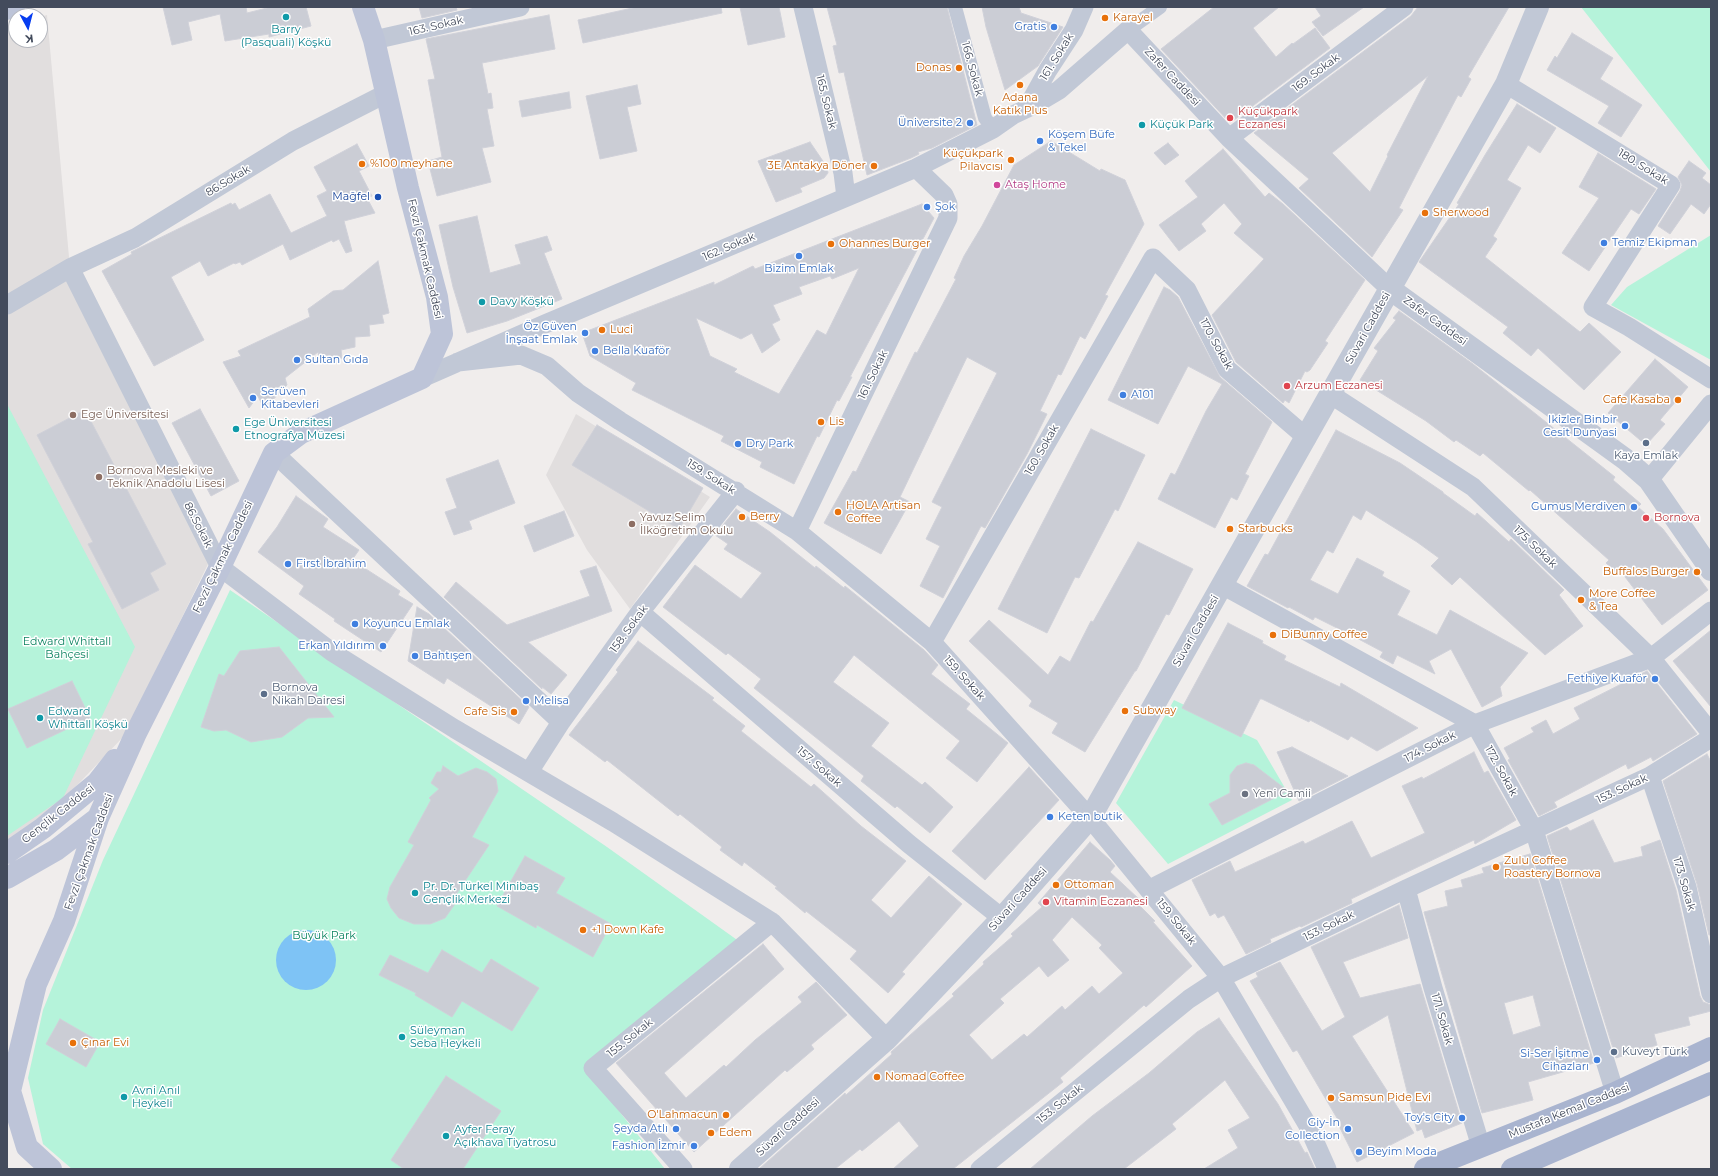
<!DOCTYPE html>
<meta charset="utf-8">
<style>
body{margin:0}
#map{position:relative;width:1718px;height:1176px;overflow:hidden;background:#f0edec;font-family:Montserrat,sans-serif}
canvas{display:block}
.frame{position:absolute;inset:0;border:8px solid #434b5c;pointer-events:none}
.north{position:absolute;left:8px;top:8px;width:40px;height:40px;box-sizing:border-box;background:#fff;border:1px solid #b4b7be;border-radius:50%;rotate:173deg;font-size:11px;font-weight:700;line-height:16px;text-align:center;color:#434b5c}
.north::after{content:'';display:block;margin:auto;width:14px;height:18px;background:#063cf0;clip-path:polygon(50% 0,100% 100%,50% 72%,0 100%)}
</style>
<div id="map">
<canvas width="1718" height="1176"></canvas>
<div class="frame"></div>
<div class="north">K</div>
</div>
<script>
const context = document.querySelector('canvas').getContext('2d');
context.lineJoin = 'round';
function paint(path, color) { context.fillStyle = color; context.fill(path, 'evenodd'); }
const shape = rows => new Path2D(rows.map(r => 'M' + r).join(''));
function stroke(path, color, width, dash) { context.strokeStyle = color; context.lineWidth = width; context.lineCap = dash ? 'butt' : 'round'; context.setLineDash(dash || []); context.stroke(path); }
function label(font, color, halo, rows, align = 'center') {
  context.font = font + ' Montserrat,sans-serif'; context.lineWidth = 3; context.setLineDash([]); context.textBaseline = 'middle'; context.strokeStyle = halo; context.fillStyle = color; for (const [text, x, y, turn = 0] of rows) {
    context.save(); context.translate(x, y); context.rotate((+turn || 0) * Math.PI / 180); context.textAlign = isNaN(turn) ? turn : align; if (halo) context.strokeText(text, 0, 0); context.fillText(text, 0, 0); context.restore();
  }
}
const education = shape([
 [47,15,70,268,209,562,124,736,63,800,7,842,7,25,16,23,16,40,40,40,40,17],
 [576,414,710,497,630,609,587,550,546,475]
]);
const green = shape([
 [1581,7,1711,7,1711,172],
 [1711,235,1711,360,1611,305,1627,287],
 [7,404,135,647,63,798,7,836],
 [230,590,607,847,740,942,584,1067,665,1169,72,1169,43,1144,28,1078,43,1010,103,860],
 [1174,700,1257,740,1292,800,1168,864,1116,803]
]);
const water = shape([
 '276 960a30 30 0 1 1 60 0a30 30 0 1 1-60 0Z'
]);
const building = shape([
 [163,7,246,7,247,13,271,7,306,7,311,26,269,37,269,34,225,41,220,14,188,22,192,40,172,45,163,7],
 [419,7,456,7,457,10,422,18,419,7],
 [637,7,721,7,722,13,583,43,578,20,637,7],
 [740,7,779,7,785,37,748,45,740,7],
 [827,7,947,7,977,125,932,148,918,152,919,154,911,158,867,175,844,72,839,73,833,46,837,45,827,7],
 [982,7,1019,7,1021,13,1063,27,1038,66,1005,90,986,27,982,7],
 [1214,7,1279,7,1253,28,1276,57,1292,43,1293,44,1315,28,1330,48,1230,123,1161,49,1214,7],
 [1315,7,1364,7,1323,36,1312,22,1321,16,1315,7],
 [1418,7,1509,7,1468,77,1471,79,1461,97,1458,95,1418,171,1399,208,1403,210,1372,257,1299,188,1309,179,1254,133,1411,16,1418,7],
 [1428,76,1387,155,1388,156,1370,192,1332,153,1428,76],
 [549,15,555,49,482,63,488,94,491,93,493,108,487,109,494,146,482,148,491,182,437,196,428,161,442,157,428,80,435,79,426,39,549,15],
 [1572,33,1613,58,1600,79,1642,105,1621,137,1598,123,1609,106,1547,70,1555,56,1557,58,1572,33],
 [637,85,641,104,627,107,637,151,600,159,586,96,637,85],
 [569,92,571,108,522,117,519,101,569,92],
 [1517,104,1556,128,1540,153,1528,145,1507,180,1521,188,1493,236,1497,239,1485,257,1580,332,1589,323,1621,352,1584,390,1538,348,1531,356,1503,333,1508,327,1419,262,1459,204,1457,203,1485,155,1517,104],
 [1051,141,1100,171,1101,169,1125,180,1144,224,1105,295,1108,296,1085,339,1080,336,1061,375,1058,374,1040,411,1047,414,1027,454,985,528,981,526,943,598,920,586,940,546,926,539,942,507,932,502,997,373,967,357,900,497,910,502,881,554,824,523,853,471,856,472,915,352,917,353,956,279,954,278,964,256,982,226,1014,165,1051,141],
 [810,142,827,167,828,173,824,178,800,188,802,192,776,202,758,161,810,142],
 [1168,143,1179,155,1165,165,1154,153,1168,143],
 [357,144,369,166,359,171,372,196,367,198,375,213,344,221,352,251,346,253,339,239,333,242,332,240,290,260,283,244,242,265,240,262,235,264,234,263,208,276,200,261,171,277,204,340,154,366,102,271,132,254,131,252,231,203,232,205,235,203,239,210,270,194,291,233,327,216,317,196,327,191,314,167,357,144],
 [1223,149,1265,197,1269,193,1283,204,1365,280,1325,341,1328,343,1310,370,1307,372,1305,371,1289,403,1285,400,1283,403,1236,362,1212,315,1264,259,1234,233,1242,224,1224,203,1201,224,1206,231,1179,251,1159,225,1198,197,1185,181,1223,149],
 [1598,153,1656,189,1639,214,1631,209,1589,271,1562,253,1599,198,1579,187,1598,153],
 [1689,161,1706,173,1702,178,1711,185,1711,204,1704,214,1691,204,1670,234,1658,226,1680,191,1682,185,1678,177,1689,161],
 [922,204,934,218,850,377,852,377,839,401,837,400,819,437,817,436,794,484,760,467,762,462,721,441,724,436,632,390,636,383,590,356,582,333,714,282,714,285,753,266,755,269,922,204],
 [859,268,826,335,817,330,779,394,734,372,737,369,710,356,696,318,741,339,752,333,762,353,780,340,772,324,780,320,773,305,802,294,799,287,830,276,832,279,859,268],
 [477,216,490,273,521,264,515,245,547,236,552,250,544,253,562,299,507,321,467,333,453,287,439,225,477,216],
 [378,261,389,313,382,315,384,323,369,325,370,336,355,337,355,347,341,350,342,358,320,363,318,352,285,378,287,385,264,409,258,396,249,408,223,362,241,356,238,351,310,317,308,309,333,291,343,290,378,261],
 [1164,287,1170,290,1178,297,1220,377,1272,422,1245,474,1249,476,1237,500,1231,497,1215,528,1158,499,1171,473,1175,475,1206,411,1222,384,1188,366,1158,424,1108,400,1164,287],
 [1399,311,1473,364,1615,477,1613,480,1641,504,1638,507,1663,529,1708,590,1662,625,1622,573,1620,576,1606,563,1609,560,1530,490,1529,491,1483,453,1480,456,1456,440,1454,442,1426,421,1360,380,1378,351,1374,348,1396,320,1393,318,1399,311],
 [1655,359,1688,387,1660,420,1665,424,1646,445,1608,413,1655,359],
 [200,409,239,481,211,496,172,423,200,409],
 [85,410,166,564,150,573,159,590,122,609,88,544,93,542,37,435,85,410],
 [597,425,703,488,679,529,572,465,597,425],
 [1091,429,1145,455,1118,511,1115,509,1079,578,1075,577,1047,633,998,609,1091,429],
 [1336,430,1400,463,1443,492,1443,493,1475,516,1477,513,1509,542,1511,539,1564,590,1559,595,1583,626,1545,655,1460,577,1452,585,1431,566,1439,558,1417,542,1366,510,1361,520,1353,515,1333,553,1327,550,1310,580,1338,594,1357,558,1384,572,1382,576,1410,591,1397,615,1437,635,1450,610,1528,653,1500,687,1502,696,1482,707,1451,649,1429,661,1435,674,1397,655,1393,664,1380,657,1383,652,1351,635,1315,617,1313,620,1289,607,1288,608,1247,586,1265,554,1268,555,1336,430],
 [498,460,515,503,469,521,472,529,454,535,445,512,457,508,446,479,498,460],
 [296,496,328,519,323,527,359,550,352,560,400,591,398,595,413,604,381,652,334,621,335,619,299,594,304,586,258,552,277,527,296,496],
 [736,509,770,532,815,568,816,566,844,588,845,586,924,650,938,665,931,674,970,704,966,709,1008,743,977,782,946,758,960,741,854,655,833,682,889,723,871,746,922,785,925,782,953,807,930,833,897,806,895,808,861,781,864,776,754,688,761,679,728,653,726,655,663,607,695,565,741,599,762,573,724,549,728,544,715,535,736,509],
 [564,511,574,536,534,552,524,526,564,511],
 [1138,542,1193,569,1169,615,1166,614,1136,671,1135,671,1085,752,1052,733,1058,723,1029,706,1032,701,969,641,989,620,1048,675,1060,656,1070,662,1091,621,1093,622,1138,542],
 [596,566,612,611,528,642,567,675,551,694,542,687,542,689,444,597,456,582,507,625,590,596,580,571,596,566],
 [417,607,429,614,529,707,519,724,447,678,444,684,408,661,417,607],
 [1228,623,1263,641,1262,643,1286,656,1284,660,1340,687,1341,683,1418,728,1377,751,1351,736,1348,740,1310,720,1309,722,1262,699,1260,699,1241,737,1182,708,1228,623],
 [1711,630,1711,707,1673,661,1711,630],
 [638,641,714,698,712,700,745,726,741,731,811,787,814,784,861,826,906,861,871,900,891,918,929,876,962,904,902,972,905,974,888,993,850,959,857,951,806,911,805,913,775,888,777,887,744,862,742,866,720,850,722,847,680,814,678,816,607,760,605,762,569,735,618,672,616,670,638,641],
 [279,647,334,717,308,718,282,737,251,742,226,730,214,731,201,727,219,674,224,676,240,651,279,647],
 [1647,671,1697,734,1653,761,1651,757,1628,769,1626,764,1554,802,1557,807,1539,816,1508,760,1510,759,1504,748,1534,732,1531,728,1546,720,1553,734,1580,719,1574,708,1647,671],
 [72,681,90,718,27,748,8,709,72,681],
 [1292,747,1348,776,1299,801,1277,752,1292,747],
 [1474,752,1484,773,1488,771,1516,820,1475,844,1474,840,1351,899,1352,903,1301,927,1300,926,1270,939,1271,942,1246,954,1224,915,1218,918,1215,913,1210,916,1192,880,1230,861,1235,872,1303,841,1305,844,1352,821,1371,858,1425,833,1402,786,1422,777,1423,779,1474,752],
 [1707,754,1711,762,1711,935,1709,935,1697,884,1663,781,1707,754],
 [1246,763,1254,765,1288,791,1222,825,1209,804,1230,793,1230,775,1237,766,1246,763],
 [443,766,458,776,476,768,487,772,496,779,498,791,472,837,489,845,453,899,457,901,445,918,430,924,414,924,399,918,391,908,387,899,390,887,414,845,408,842,431,800,429,798,439,789,431,783,437,772,441,772,443,766],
 [1029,767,1059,800,985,880,952,851,1029,767],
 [1593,820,1614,863,1643,856,1641,847,1660,840,1676,890,1700,996,1703,1002,1711,1005,1711,1011,1688,1017,1690,1025,1654,1034,1657,1045,1616,1058,1547,836,1567,827,1570,831,1593,820],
 [1090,842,1110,860,1115,866,1110,872,1140,900,1137,903,1155,921,1153,922,1192,966,1146,1007,1144,1005,1060,1078,1063,1082,953,1169,893,1169,919,1146,899,1121,862,1151,860,1149,835,1169,759,1169,834,1103,845,1093,846,1095,892,1054,891,1052,954,996,952,994,984,964,983,962,1013,936,1011,934,1042,907,1038,903,1090,842],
 [1072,917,1102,945,1099,948,1123,973,1099,994,1092,986,1065,1010,1062,1006,1027,1037,1024,1034,992,1060,969,1035,1004,1003,1000,999,1039,966,1048,977,1069,960,1052,940,1072,917],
 [1530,854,1594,1063,1528,1082,1533,1100,1482,1113,1424,912,1448,906,1445,891,1463,887,1461,880,1484,873,1482,868,1530,854],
 [1533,995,1541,1026,1513,1035,1504,1003,1533,995],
 [525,856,565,878,556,893,611,924,593,957,537,925,536,928,497,906,525,856],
 [1399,905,1408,938,1343,962,1360,998,1420,984,1462,1123,1425,1138,1422,1129,1417,1131,1388,1015,1352,1036,1414,1133,1357,1162,1339,1126,1341,1125,1297,1050,1293,1052,1250,981,1258,977,1256,973,1280,962,1322,1031,1345,1017,1311,947,1399,905],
 [763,944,784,969,664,1073,686,1098,724,1065,726,1067,755,1040,802,1002,798,997,816,982,847,1015,811,1045,814,1049,787,1072,785,1070,694,1152,616,1063,763,944],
 [442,950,482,973,491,959,539,988,512,1031,462,1001,452,1017,415,995,416,993,379,975,390,955,428,973,442,950],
 [1219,1018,1278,1104,1305,1153,1307,1152,1315,1169,1204,1169,1238,1148,1228,1130,1250,1118,1225,1080,1172,1124,1176,1129,1124,1169,1030,1169,1092,1116,1149,1073,1197,1032,1219,1018],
 [60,1019,100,1042,86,1067,46,1044,60,1019],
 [446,1076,501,1111,463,1169,404,1169,391,1160,446,1076]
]);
const pedestrian = shape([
 [955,7,985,118,993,129],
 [1128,30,1160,7]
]);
const minor = shape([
 [803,7,843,173,846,197],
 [374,40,520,7],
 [1506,84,1671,185,1593,307,1629,327,1711,379],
 [387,93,293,141,135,238,70,268,220,567,332,652,455,729,613,822,772,922,887,1039],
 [1032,106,1033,97,1048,70,1074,30,1084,7],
 [1229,138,1404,7],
 [7,305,70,268],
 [458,362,521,355,547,366,578,393,620,421,797,531,932,642,1090,818,1221,978,1307,1124,1327,1169],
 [422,378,545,324,916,168,993,129,1013,115,1032,106,1059,90,1128,30,1229,138,1390,289],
 [1330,394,1473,487,1651,658,1711,733],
 [274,453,561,722],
 [1649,480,1711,404],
 [797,531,948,218,948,204,944,195,916,168],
 [1222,585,1475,724,1534,830,1615,1093],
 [640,612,909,844,1002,918],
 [932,642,1153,258,1187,290,1227,369,1307,438],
 [529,772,561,722,640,612,736,491],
 [1650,776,1687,887,1711,994],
 [1150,889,1475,724,1651,658,1711,611],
 [1406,889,1433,988,1481,1147],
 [683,1169,593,1068,772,922],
 [980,1169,1189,999,1221,978,1406,889,1650,776,1711,738]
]);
const tertiary = shape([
 [1390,289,1625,459,1649,480,1711,570],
 [740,1169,887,1039,1002,918,1090,818,1506,84,1538,7]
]);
const secondary = shape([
 [7,9,14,7],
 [7,853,43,828,97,783,115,760],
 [7,878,56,850,98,818],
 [51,1169,27,1147,10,1091,36,984,64,921,98,818,136,733,220,567,274,453,301,433,422,378,442,334,437,297,408,188,374,40,363,7]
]);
const primary = shape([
 [1425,1169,1615,1093,1711,1048],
 [1512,1169,1711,1083]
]);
const markers = [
 [286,17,4,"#0f9aa8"],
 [1105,18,4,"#e8710a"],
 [1054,27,4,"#3f7fe0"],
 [959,68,4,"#e8710a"],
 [1020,85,4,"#e8710a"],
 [1230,118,4,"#e0444e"],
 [970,123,4,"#3f7fe0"],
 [1142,125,4,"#0f9aa8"],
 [1040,141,4,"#3f7fe0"],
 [1011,160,4,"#e8710a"],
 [362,164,4,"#e8710a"],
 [874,166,4,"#e8710a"],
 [997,185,4,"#d1479c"],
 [378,197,4,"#1a4fb4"],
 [927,207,4,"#3f7fe0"],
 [1425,213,4,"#e8710a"],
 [1604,243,4,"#3f7fe0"],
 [831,244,4,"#e8710a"],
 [799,256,4,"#3f7fe0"],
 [482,302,4,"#0f9aa8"],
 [602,330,4,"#e8710a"],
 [585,333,4,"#3f7fe0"],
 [595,351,4,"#3f7fe0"],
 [297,360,4,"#3f7fe0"],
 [1287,386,4,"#e0444e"],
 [1123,395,4,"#3f7fe0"],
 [253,398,4,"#3f7fe0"],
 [1678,400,4,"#e8710a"],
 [73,415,4,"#8d6e63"],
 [821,422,4,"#e8710a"],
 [1625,426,4,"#3f7fe0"],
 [236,429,4,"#0f9aa8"],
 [1646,443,4,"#5c6f8a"],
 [738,444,4,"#3f7fe0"],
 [99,477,4,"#8d6e63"],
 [1634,507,4,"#3f7fe0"],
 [838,512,4,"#e8710a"],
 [742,517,4,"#e8710a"],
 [1646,518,4,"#e0444e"],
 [632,524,4,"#8d6e63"],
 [1230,529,4,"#e8710a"],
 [288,564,4,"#3f7fe0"],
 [1697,572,4,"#e8710a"],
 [1581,600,4,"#e8710a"],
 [355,624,4,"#3f7fe0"],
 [1273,635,4,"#e8710a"],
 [383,646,4,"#3f7fe0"],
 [415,656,4,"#3f7fe0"],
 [1655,679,4,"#3f7fe0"],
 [264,694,4,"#5c6f8a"],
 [526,701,4,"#3f7fe0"],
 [1125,711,4,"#e8710a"],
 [514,712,4,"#e8710a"],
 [40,718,4,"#0f9aa8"],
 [1245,794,4,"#6b7280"],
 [1050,817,4,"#3f7fe0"],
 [1496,867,4,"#e8710a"],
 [1056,885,4,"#e8710a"],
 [415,893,4,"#0f9aa8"],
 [1046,902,4,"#e0444e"],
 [583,930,4,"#e8710a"],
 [402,1037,4,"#0f9aa8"],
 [73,1043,4,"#e8710a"],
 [1614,1052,4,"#5c6f8a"],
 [1597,1060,4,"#3f7fe0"],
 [877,1077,4,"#e8710a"],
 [124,1097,4,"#0f9aa8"],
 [1331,1098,4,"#e8710a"],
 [726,1115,4,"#e8710a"],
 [1462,1118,4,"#3f7fe0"],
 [676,1129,4,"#3f7fe0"],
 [1348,1129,4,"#3f7fe0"],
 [711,1133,4,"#e8710a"],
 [446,1136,4,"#0f9aa8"],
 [694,1146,4,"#3f7fe0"],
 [1359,1152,4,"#3f7fe0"]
];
const foodNames = [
 ["Karayel",1113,18],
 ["Donas",951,68,"right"],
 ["Adana",1020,98,"center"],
 ["Katık Plus",1020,111,"center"],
 ["Küçükpark",1003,154,"right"],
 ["Pilavcısı",1003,167,"right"],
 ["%100 meyhane",370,164],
 ["3E Antakya Döner",866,166,"right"],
 ["Sherwood",1433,213],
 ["Ohannes Burger",839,244],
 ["Luci",610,330],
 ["Cafe Kasaba",1670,400,"right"],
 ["Lis",829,422],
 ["HOLA Artisan",846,506],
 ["Coffee",846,519],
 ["Berry",750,517],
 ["Starbucks",1238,529],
 ["Buffalos Burger",1689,572,"right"],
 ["More Coffee",1589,594],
 ["& Tea",1589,607],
 ["DiBunny Coffee",1281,635],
 ["Subway",1133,711],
 ["Cafe Sis",506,712,"right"],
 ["Zulu Coffee",1504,861],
 ["Roastery Bornova",1504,874],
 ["Ottoman",1064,885],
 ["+1 Down Kafe",591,930],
 ["Çınar Evi",81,1043],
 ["Nomad Coffee",885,1077],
 ["Samsun Pide Evi",1339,1098],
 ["O'Lahmacun",718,1115,"right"],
 ["Edem",719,1133]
];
const streetNames = [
 ["163. Sokak",436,26,-13],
 ["161. Sokak",1057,57,-58],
 ["166. Sokak",972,69,75],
 ["169. Sokak",1316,73,-37],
 ["Zafer Caddesi",1172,77,47],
 ["165. Sokak",826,102,76],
 ["180. Sokak",1643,167,32],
 ["86.Sokak",228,181,-31],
 ["162. Sokak",729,247,-23],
 ["Fevzi Çakmak Caddesi",425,259,77],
 ["Zafer Caddesi",1435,321,36],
 ["Süvari Caddesi",1368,328,-61],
 ["170. Sokak",1216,344,61],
 ["161. Sokak",873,375,-64],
 ["160. Sokak",1042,450,-60],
 ["159. Sokak",711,477,32],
 ["86.Sokak",198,525,63],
 ["175. Sokak",1535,547,44],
 ["Fevzi Çakmak Caddesi",223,557,-64],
 ["158. Sokak",629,629,-54],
 ["Süvari Caddesi",1196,631,-60],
 ["159. Sokak",964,678,48],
 ["174. Sokak",1430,747,-27],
 ["157. Sokak",819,767,41],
 ["172. Sokak",1501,771,61],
 ["153. Sokak",1622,789,-25],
 ["Gençlik Caddesi",58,814,-38],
 ["Fevzi Çakmak Caddesi",89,852,-70],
 ["173. Sokak",1684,884,74],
 ["Süvari Caddesi",1018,899,-48],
 ["159. Sokak",1176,922,51],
 ["153. Sokak",1329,926,-26],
 ["171. Sokak",1442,1019,74],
 ["155. Sokak",630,1038,-39],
 ["153. Sokak",1060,1104,-39],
 ["Mustafa Kemal Caddesi",1569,1111,-22],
 ["Süvari Caddesi",788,1127,-42]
];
const shopNames = [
 ["Gratis",1046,27,"right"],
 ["Üniversite 2",962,123,"right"],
 ["Köşem Büfe",1048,135],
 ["& Tekel",1048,148],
 ["Şok",935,207],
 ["Temiz Ekipman",1612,243],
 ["Bizim Emlak",799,269,"center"],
 ["Öz Güven",577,327,"right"],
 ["İnşaat Emlak",577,340,"right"],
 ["Bella Kuaför",603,351],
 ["Sultan Gıda",305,360],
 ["Serüven",261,392],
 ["Kitabevleri",261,405],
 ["A101",1131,395],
 ["Ikizler Binbir",1617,420,"right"],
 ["Cesit Dunyasi",1617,433,"right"],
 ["Dry Park",746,444],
 ["Gumus Merdiven",1626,507,"right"],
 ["First İbrahim",296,564],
 ["Koyuncu Emlak",363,624],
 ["Erkan Yıldırım",375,646,"right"],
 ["Bahtışen",423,656],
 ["Fethiye Kuaför",1647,679,"right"],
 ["Melisa",534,701],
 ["Keten butik",1058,817],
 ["Si-Ser İşitme",1589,1054,"right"],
 ["Cihazları",1589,1067,"right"],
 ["Toy's City",1454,1118,"right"],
 ["Giy-İn",1340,1123,"right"],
 ["Collection",1340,1136,"right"],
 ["Şeyda Atlı",668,1129,"right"],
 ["Fashion İzmir",686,1146,"right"],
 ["Beyim Moda",1367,1152]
];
const cultureNames = [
 ["Barry",286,30,"center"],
 ["(Pasquali) Köşkü",286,43,"center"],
 ["Küçük Park",1150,125],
 ["Davy Köşkü",490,302],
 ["Ege Üniversitesi",244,423],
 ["Etnografya Müzesi",244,436],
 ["Edward",48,712],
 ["Whittall Köşkü",48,725],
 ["Pr. Dr. Türkel Minibaş",423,887],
 ["Gençlik Merkezi",423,900],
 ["Süleyman",410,1031],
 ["Seba Heykeli",410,1044],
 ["Avni Anıl",132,1091],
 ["Heykeli",132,1104],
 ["Ayfer Feray",454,1130],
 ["Açıkhava Tiyatrosu",454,1143]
];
const healthNames = [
 ["Küçükpark",1238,112],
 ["Eczanesi",1238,125],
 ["Arzum Eczanesi",1295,386],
 ["Bornova",1654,518],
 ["Vitamin Eczanesi",1054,902]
];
const hotelNames = [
 ["Ataş Home",1005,185]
];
const transitNames = [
 ["Mağfel",370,197]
];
const educationNames = [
 ["Ege Üniversitesi",81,415],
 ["Bornova Mesleki ve",107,471],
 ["Teknik Anadolu Lisesi",107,484],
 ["Yavuz Selim",640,518],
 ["İlköğretim Okulu",640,531]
];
const serviceNames = [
 ["Kaya Emlak",1646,456,"center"],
 ["Bornova",272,688],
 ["Nikah Dairesi",272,701],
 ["Kuveyt Türk",1622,1052]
];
const parkNames = [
 ["Edward Whittall",67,642],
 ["Bahçesi",67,655],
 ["Büyük Park",324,936]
];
const worshipNames = [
 ["Yeni Camii",1253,794]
];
paint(education, '#e1dede');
paint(green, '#b5f3da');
paint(water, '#7ec3f5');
paint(building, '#cbcdd5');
stroke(building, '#d0d1d9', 1);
stroke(pedestrian, '#c1c8d6', 14);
stroke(minor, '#c1c8d6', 19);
stroke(tertiary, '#c1c8d6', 22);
stroke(secondary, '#bdc4d8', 22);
stroke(primary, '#a9b4cf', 22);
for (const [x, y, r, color] of markers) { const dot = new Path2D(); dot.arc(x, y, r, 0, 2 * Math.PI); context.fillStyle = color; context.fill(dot); stroke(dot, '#fff', 1.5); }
label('11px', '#c56008', '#fff', foodNames, 'left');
label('11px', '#434b5c', '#fff', streetNames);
label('11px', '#366cbe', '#fff', shopNames, 'left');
label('11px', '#0d838f', '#fff', cultureNames, 'left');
label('11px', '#be3a42', '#fff', healthNames, 'left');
label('11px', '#b23c85', '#fff', hotelNames, 'left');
label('11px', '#164399', '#fff', transitNames, 'right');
label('11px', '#785e54', '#fff', educationNames, 'left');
label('11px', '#4e5e75', '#fff', serviceNames, 'left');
label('11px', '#0d8461', '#fff', parkNames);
label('11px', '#5b616d', '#fff', worshipNames, 'left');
</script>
